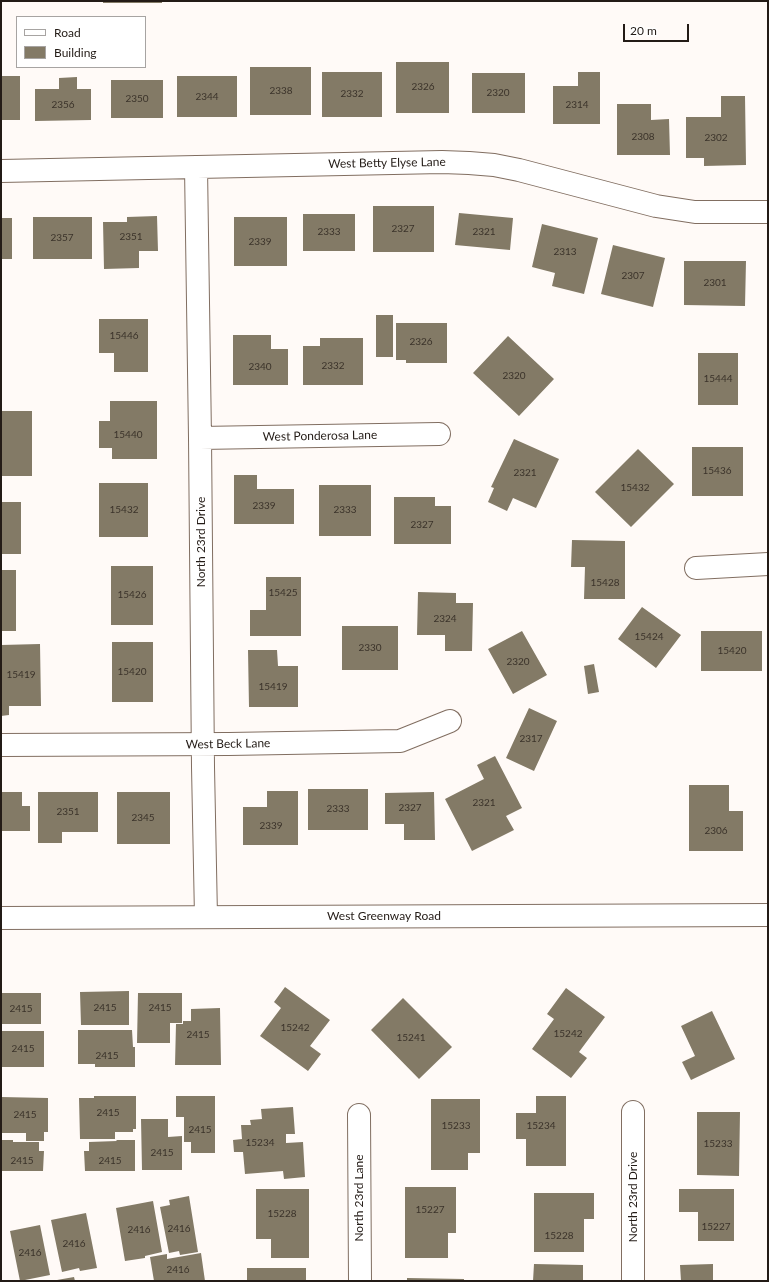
<!DOCTYPE html>
<style>
body{margin:0}
#map{position:relative;width:769px;height:1282px;overflow:hidden;background:#fffaf7;font-family:Lato,sans-serif}
canvas{display:block}
.frame{position:absolute;inset:0;border:2px solid #231b16;pointer-events:none}
.legend{position:absolute;left:16px;top:16px;width:130px;height:52px;box-sizing:border-box;background:#fff;border:1px solid #a7a4a2;margin:0;padding:5px 7px;list-style:none;font-size:12px;color:#231b16}
.legend li{display:flex;align-items:center;gap:8px;height:20px}
.legend b{width:20px;border:1px solid #a7a4a2}
.scale{position:absolute;left:623px;top:24px;width:66px;height:18px;box-sizing:border-box;border:2px solid #231b16;border-top:0;padding-left:5px;font-size:12px;line-height:14px;white-space:nowrap;color:#231b16;-webkit-text-stroke:3px #fff;paint-order:stroke}
</style>
<div id="map">
<canvas width="769" height="1282"></canvas>
<div class="frame"></div>
<ul class="legend">
<li><b style="height:5px;background:#fff"></b>Road</li>
<li><b style="height:11px;background:#837a66"></b>Building</li>
</ul>
<div class="scale">20 m</div>
</div>
<script>
const context = document.querySelector('canvas').getContext('2d');
context.lineJoin = 'round';
function paint(path, color) { context.fillStyle = color; context.fill(path, 'evenodd'); }
const shape = rows => new Path2D(rows.map(r => 'M' + r).join(''));
function stroke(path, color, width, dash) { context.strokeStyle = color; context.lineWidth = width; context.lineCap = dash ? 'butt' : 'round'; context.setLineDash(dash || []); context.stroke(path); }
function label(font, color, halo, rows, align = 'center') {
  context.font = font + ' Lato,sans-serif'; context.lineWidth = 3; context.setLineDash([]); context.textBaseline = 'middle'; context.strokeStyle = halo; context.fillStyle = color; for (const [text, x, y, turn = 0] of rows) {
    context.save(); context.translate(x, y); context.rotate((+turn || 0) * Math.PI / 180); context.textAlign = isNaN(turn) ? turn : align; if (halo) context.strokeText(text, 0, 0); context.fillText(text, 0, 0); context.restore();
  }
}
const building = shape([
 [103,1,162,1,162,3,103,3],
 [396,62,449,62,449,113,396,113],
 [250,67,311,67,311,115,250,115],
 [322,72,382,72,382,117,322,117],
 [578,72,600,72,600,124,553,124,553,86,578,86],
 [472,73,525,73,525,113,472,113],
 [1,76,20,76,20,120,1,120],
 [177,76,237,76,237,117,177,117],
 [77,77,77,89,91,89,91,120,35,121,35,89,59,89,59,78],
 [111,80,163,80,163,118,111,118],
 [721,96,745,96,746,165,704,166,704,158,686,158,686,117,721,117],
 [617,104,651,104,651,120,669,119,670,155,617,155],
 [373,206,434,206,434,252,373,252],
 [459,213,513,218,510,250,455,245],
 [303,214,355,214,355,251,303,251],
 [157,216,158,251,139,251,139,268,104,269,103,222,127,222,127,217],
 [33,217,92,217,92,259,33,259],
 [234,217,287,217,287,266,234,266],
 [1,218,12,218,12,259,1,259],
 [542,224,598,238,584,294,552,286,555,273,532,267],
 [613,245,665,258,653,307,601,294],
 [684,261,746,261,745,306,684,305],
 [376,315,393,315,393,357,376,357],
 [99,319,148,319,148,372,114,372,114,353,99,353],
 [396,323,447,323,447,363,406,363,406,360,396,360],
 [233,335,271,335,271,349,288,349,288,385,233,385],
 [508,336,554,379,519,416,473,373],
 [320,338,363,338,363,385,303,385,303,346,320,346],
 [698,353,738,353,738,405,698,405],
 [110,401,157,401,157,459,112,459,112,448,99,448,99,421,110,421],
 [1,411,32,411,32,476,1,476],
 [514,439,559,459,536,508,513,498,507,511,488,502,494,488,491,487],
 [692,447,743,447,743,496,692,496],
 [638,449,674,484,631,527,595,492],
 [234,475,257,475,257,489,294,489,294,524,234,524],
 [99,483,148,483,148,537,99,537],
 [319,485,371,485,371,536,319,536],
 [394,497,435,497,435,506,451,506,451,544,394,544],
 [1,502,21,502,21,554,1,554],
 [572,540,625,541,625,599,584,599,585,567,571,567],
 [111,566,153,566,153,625,111,625],
 [1,570,16,570,16,631,1,631],
 [266,577,301,577,301,636,250,636,250,610,266,610],
 [418,592,456,593,456,603,473,603,472,651,445,651,445,635,417,635],
 [642,607,681,635,656,668,618,639],
 [342,626,398,626,398,670,342,670],
 [522,631,547,675,513,694,488,649],
 [701,631,762,631,762,671,701,671],
 [112,642,153,642,153,702,112,702],
 [40,644,41,706,9,706,9,715,1,716,1,645],
 [248,650,277,650,278,666,298,666,298,707,249,707],
 [594,664,599,692,588,694,584,666],
 [529,708,557,721,534,771,506,758],
 [495,756,522,808,506,816,514,830,472,851,445,799,484,779,477,765],
 [689,785,729,785,729,811,743,811,743,851,689,851],
 [308,789,368,789,368,830,308,830],
 [267,791,298,791,298,845,243,845,243,807,267,807],
 [1,792,22,792,22,806,30,806,30,831,1,831],
 [38,792,98,792,98,832,62,832,62,843,38,843],
 [117,792,170,792,170,844,117,844],
 [434,792,435,840,404,840,404,824,385,824,385,793],
 [285,987,330,1020,310,1046,321,1054,308,1071,260,1036,281,1008,274,1002],
 [566,988,605,1017,579,1052,587,1058,571,1078,532,1049,554,1019,547,1014],
 [129,991,129,1025,81,1025,80,992],
 [1,993,41,993,41,1024,1,1024],
 [138,993,182,993,182,1023,170,1023,170,1043,137,1043],
 [403,998,452,1047,419,1079,371,1030],
 [220,1008,221,1065,175,1065,176,1024,183,1024,183,1021,191,1021,191,1009],
 [712,1011,735,1059,691,1080,682,1062,695,1056,681,1026],
 [78,1030,132,1030,133,1047,135,1047,135,1067,95,1067,95,1064,78,1064],
 [1,1031,44,1031,44,1067,1,1067],
 [94,1096,136,1096,136,1129,133,1129,133,1132,115,1132,115,1139,80,1139,79,1098,94,1098],
 [176,1096,215,1096,215,1153,191,1153,191,1142,184,1142,184,1117,176,1117],
 [536,1096,566,1096,566,1166,526,1166,526,1139,516,1139,516,1113,536,1113],
 [1,1097,48,1098,48,1132,44,1132,44,1141,26,1141,26,1133,1,1133],
 [431,1099,480,1099,480,1153,468,1153,468,1170,431,1170],
 [293,1107,295,1134,286,1134,286,1143,303,1142,305,1177,284,1179,283,1171,245,1174,243,1152,234,1152,233,1140,242,1139,241,1125,251,1125,250,1120,262,1119,261,1109],
 [697,1112,740,1112,739,1176,697,1175],
 [141,1119,168,1119,168,1137,182,1136,182,1170,142,1170],
 [1,1140,13,1140,13,1142,39,1142,39,1151,44,1151,43,1171,1,1171],
 [116,1140,135,1140,135,1171,85,1171,84,1151,89,1151,89,1142,117,1141],
 [405,1187,456,1187,456,1233,448,1233,448,1258,405,1258],
 [256,1189,309,1189,309,1258,271,1258,271,1239,256,1239],
 [679,1189,734,1189,734,1241,698,1241,698,1212,679,1212],
 [534,1193,594,1193,594,1219,584,1219,584,1252,534,1252],
 [189,1196,198,1252,180,1255,179,1251,169,1253,160,1207,170,1205,169,1200],
 [153,1201,162,1252,145,1256,145,1258,125,1261,116,1208],
 [86,1213,97,1268,80,1271,79,1268,62,1272,51,1220],
 [40,1225,50,1275,20,1281,10,1231],
 [201,1253,205,1281,154,1281,150,1257,167,1254,167,1259],
 [534,1264,583,1265,583,1281,533,1281],
 [713,1264,713,1281,681,1281,680,1265],
 [247,1268,306,1268,306,1281,247,1281],
 [74,1277,75,1281,57,1281,57,1280],
 [407,1278,464,1279,464,1281,407,1281]
]);
const minor = shape([
 [196,167,200,438,203,767,206,917],
 [1,171,442,162,469,163,494,165,519,170,656,206,695,212,768,212],
 [200,438,439,434],
 [696,568,768,564],
 [1,745,229,744,400,741,450,721],
 [359,1115,360,1281],
 [633,1281,633,1112]
]);
const major = shape([
 [1,918,768,915]
]);
const numberNames = [
 ["2326",423,87],
 ["2338",281,91],
 ["2320",498,93],
 ["2332",352,94],
 ["2344",207,97],
 ["2350",137,99],
 ["2356",63,105],
 ["2314",577,105],
 ["2308",643,137],
 ["2302",716,138],
 ["2327",403,229],
 ["2333",329,232],
 ["2321",484,232],
 ["2351",131,237],
 ["2357",62,238],
 ["2339",260,242],
 ["2313",565,252],
 ["2307",633,276],
 ["2301",715,283],
 ["15446",124,336],
 ["2326",421,342],
 ["2332",333,366],
 ["2340",260,367],
 ["2320",514,376],
 ["15444",718,379],
 ["15440",128,435],
 ["15436",717,471],
 ["2321",525,473],
 ["15432",635,488],
 ["2339",264,506],
 ["15432",124,510],
 ["2333",345,510],
 ["2327",422,525],
 ["15428",605,583],
 ["15425",283,593],
 ["15426",132,595],
 ["2324",445,619],
 ["15424",649,637],
 ["2330",370,648],
 ["15420",732,651],
 ["2320",518,662],
 ["15420",132,672],
 ["15419",21,675],
 ["15419",273,687],
 ["2317",531,739],
 ["2321",484,803],
 ["2327",410,808],
 ["2333",338,809],
 ["2351",68,812],
 ["2345",143,818],
 ["2339",271,826],
 ["2306",716,831],
 ["2415",105,1008],
 ["2415",160,1008],
 ["2415",21,1009],
 ["15242",295,1028],
 ["15242",568,1034],
 ["2415",198,1035],
 ["15241",411,1038],
 ["2415",23,1049],
 ["2415",107,1056],
 ["2415",108,1113],
 ["2415",25,1115],
 ["15233",456,1126],
 ["15234",541,1126],
 ["2415",200,1130],
 ["15234",260,1143],
 ["15233",718,1144],
 ["2415",162,1153],
 ["2415",22,1161],
 ["2415",110,1161],
 ["15227",430,1210],
 ["15228",282,1214],
 ["15227",716,1227],
 ["2416",179,1229],
 ["2416",139,1230],
 ["15228",559,1236],
 ["2416",74,1244],
 ["2416",30,1253],
 ["2416",178,1270]
];
const streetNames = [
 ["West Betty Elyse Lane",387,163,-1],
 ["West Ponderosa Lane",320,436,-1],
 ["North 23rd Drive",201,542,-90],
 ["West Beck Lane",228,744,-1],
 ["West Greenway Road",384,916],
 ["North 23rd Drive",633,1197,-90],
 ["North 23rd Lane",359,1198,-90]
];
paint(building, '#837a66');
stroke(minor, '#816e61', 24);
stroke(major, '#816e61', 24);
stroke(minor, '#fff', 22);
stroke(major, '#fff', 22);
label('10px', '#3b332a', null, numberNames);
label('12px', '#231b16', '#fff', streetNames);
</script>
